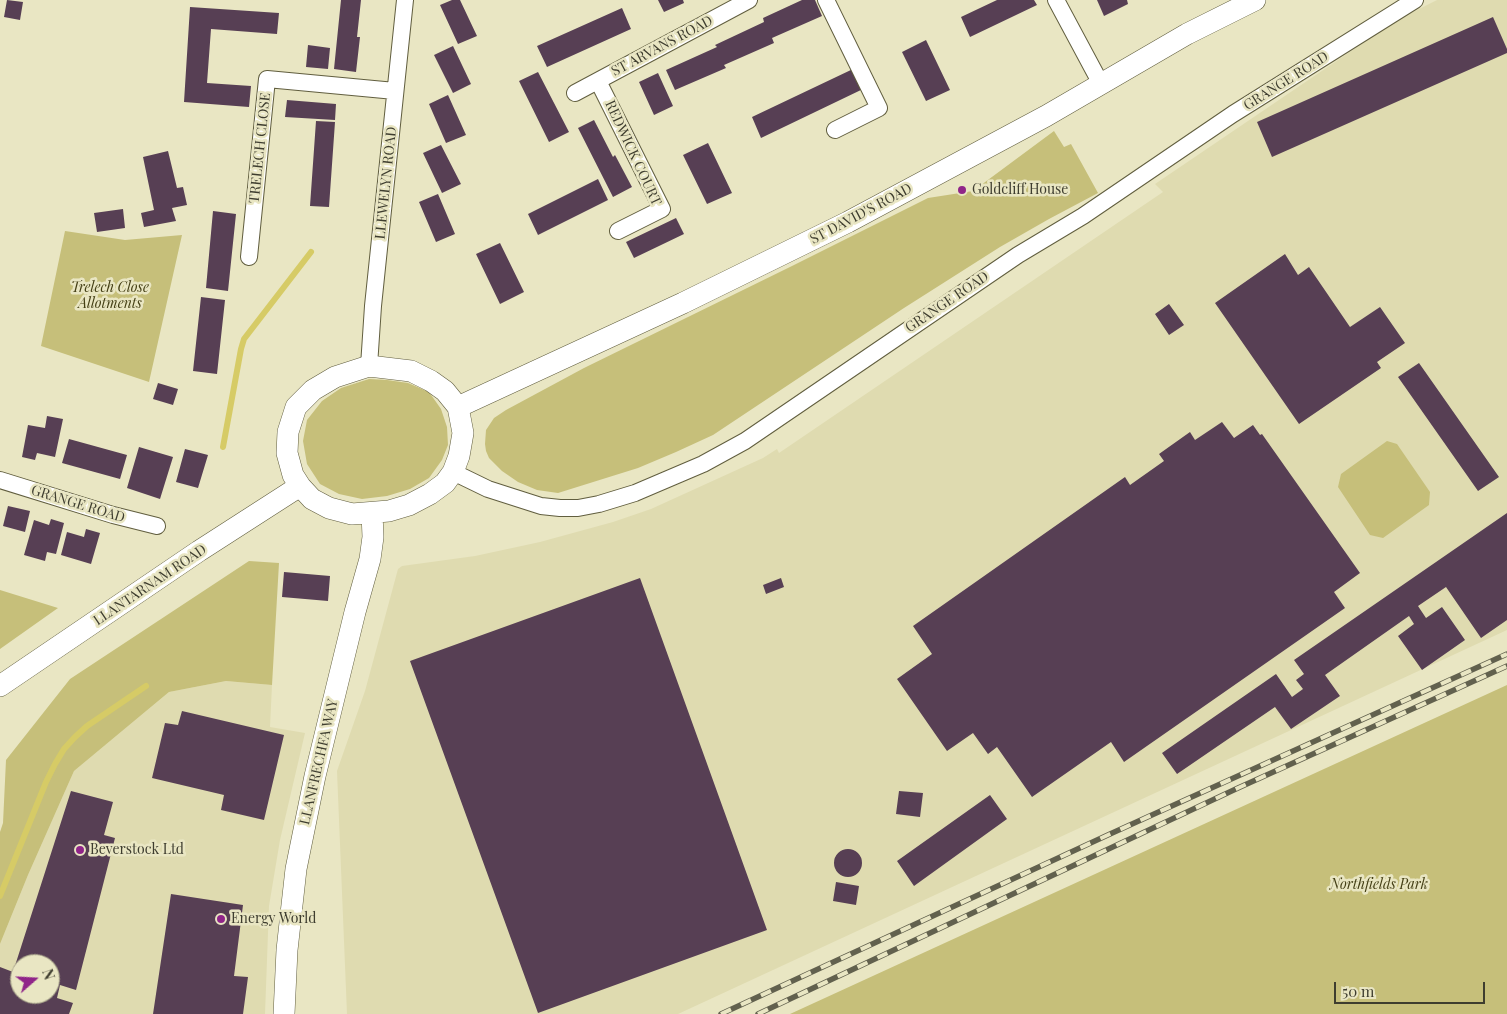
<!DOCTYPE html>
<style>
body{margin:0}
#map{position:relative;width:1507px;height:1014px;overflow:hidden;background:#e9e6c3;font-family:"Playfair Display",serif}
canvas{display:block}
.north{position:absolute;left:10px;top:954px;width:50px;height:50px;box-sizing:border-box;background:#e9e6c3;border:1px solid #a5a288;border-radius:50%;rotate:71deg;font-size:14px;font-weight:700;line-height:20px;text-align:center;color:#3e3d2f}
.north::after{content:'';display:block;margin:auto;width:18px;height:22px;background:#902589;clip-path:polygon(50% 0,100% 100%,50% 72%,0 100%)}
.scale{position:absolute;left:1334px;top:982px;width:151px;height:22px;box-sizing:border-box;border:2px solid #3e3d2f;border-top:0;padding-left:6px;font-size:15px;line-height:18px;white-space:nowrap;color:#3e3d2f;-webkit-text-stroke:4px #e9e6c3;paint-order:stroke}
</style>
<div id="map">
<canvas width="1507" height="1014"></canvas>
<div class="north">N</div>
<div class="scale">50 m</div>
</div>
<script>
const context = document.querySelector('canvas').getContext('2d');
context.lineJoin = 'round';
function paint(path, color) { context.fillStyle = color; context.fill(path, 'evenodd'); }
const shape = rows => new Path2D(rows.map(r => 'M' + r).join(''));
function stroke(path, color, width, dash) { context.strokeStyle = color; context.lineWidth = width; context.lineCap = dash ? 'butt' : 'round'; context.setLineDash(dash || []); context.stroke(path); }
function label(font, color, halo, rows, align = 'center') {
  context.font = font + ' "Playfair Display",serif'; context.lineWidth = 5; context.setLineDash([]); context.textBaseline = 'middle'; context.strokeStyle = halo; context.fillStyle = color; for (const [text, x, y, turn = 0] of rows) {
    context.save(); context.translate(x, y); context.rotate((+turn || 0) * Math.PI / 180); context.textAlign = isNaN(turn) ? turn : align; if (halo) context.strokeText(text, 0, 0); context.fillText(text, 0, 0); context.restore();
  }
}
const built = shape([
 [1437,0,1507,0,1507,630,678,1014,347,1014,337,771,365,691,398,569,402,566,475,556,540,542,613,522,651,509,763,458,777,449,779,453,1163,192,1155,184,1397,20],
 [226,681,272,685,270,727,305,733,280,840,269,906,265,1014,0,1014,0,944,28,875,74,771,169,692],
 [20,964,50,964,50,994,20,994]
]);
const green = shape([
 [1054,131,1064,147,1071,144,1098,193,1049,219,1000,247,904,308,713,435,676,452,638,468,558,493,537,490,518,482,502,471,489,458,486,451,485,444,486,430,494,418,506,410,584,368,792,266,928,198,973,191],
 [65,231,125,240,182,235,149,382,41,346],
 [369,379,387,380,408,383,429,392,441,409,447,427,448,445,442,460,429,478,410,489,387,496,362,499,339,494,320,484,307,464,303,441,307,420,322,401,341,388],
 [1387,441,1397,444,1430,492,1429,505,1383,538,1370,535,1338,487,1341,474],
 [249,561,279,563,272,685,226,681,169,692,74,771,28,875,0,944,0,832,3,823,6,760,70,679],
 [0,590,58,608,0,649],
 [1507,685,1507,1014,790,1014]
]);
const stream = shape([
 [223,447,241,349,244,339,311,252],
 [0,896,46,782,55,764,64,749,75,737,87,726,146,686]
]);
const building = shape([
 [7,0,23,2,20,20,4,17],
 [341,0,361,0,357,37,360,37,356,72,334,69],
 [452,0,460,0,477,36,458,44,440,5],
 [658,0,683,0,684,3,664,12],
 [802,0,815,0,822,16,772,38,774,43,724,65,726,68,675,90,666,70,717,47,715,45,764,22,763,18],
 [997,0,1034,0,1037,5,970,37,961,17],
 [1097,0,1127,0,1128,4,1104,16],
 [190,7,279,13,277,34,211,29,207,83,251,86,249,107,184,102],
 [622,8,631,29,547,67,537,46],
 [1493,17,1507,49,1507,53,1272,157,1257,122],
 [926,40,950,90,926,101,902,52],
 [308,45,330,48,328,69,306,67],
 [453,46,471,84,453,93,434,55],
 [853,69,863,89,761,138,752,117],
 [538,72,569,132,549,142,519,81],
 [658,73,673,106,654,115,639,82],
 [448,95,466,135,446,143,429,104],
 [287,100,336,104,335,120,285,117],
 [594,120,613,157,615,155,632,187,613,197,578,128],
 [316,121,335,122,329,207,310,206],
 [708,143,732,193,707,204,683,155],
 [441,145,461,184,442,193,423,153],
 [168,151,177,188,183,187,187,205,172,208,176,221,144,227,141,213,154,210,143,157],
 [598,179,608,200,538,235,528,214],
 [438,194,455,234,436,242,419,202],
 [123,209,125,228,97,232,94,213],
 [213,211,236,214,228,291,206,288],
 [676,218,684,234,634,258,626,242],
 [500,243,524,292,500,304,476,254],
 [1285,254,1298,275,1309,267,1350,327,1380,307,1405,343,1377,362,1381,368,1299,424,1215,303],
 [201,297,225,300,217,374,193,371],
 [1169,304,1184,325,1169,335,1155,314],
 [1419,363,1499,477,1478,491,1398,377],
 [158,383,178,389,173,405,153,399],
 [47,416,63,419,55,457,37,453,35,460,22,457,28,425,45,428],
 [1222,422,1234,438,1253,425,1260,435,1262,434,1360,573,1334,592,1345,608,1124,762,1111,742,1032,797,997,747,988,754,973,733,947,751,897,679,932,654,913,626,1125,477,1130,485,1164,461,1159,454,1190,432,1195,440],
 [69,439,127,455,120,479,62,463],
 [139,447,173,457,160,499,127,488],
 [185,449,208,455,198,488,176,482],
 [8,506,30,511,25,532,3,526],
 [1507,513,1507,620,1481,638,1446,587,1418,606,1426,618,1442,607,1465,640,1422,670,1398,636,1414,624,1409,616,1325,675,1340,696,1291,729,1275,707,1177,774,1162,753,1276,674,1292,697,1303,689,1296,680,1304,674,1294,660],
 [51,519,64,523,56,554,47,552,45,561,24,555,34,520,49,525],
 [86,529,100,533,91,564,61,555,67,532,84,537],
 [284,572,330,576,328,601,282,597],
 [640,578,767,930,538,1013,410,661],
 [781,578,784,587,766,594,763,585],
 [182,711,284,735,264,820,221,810,224,795,152,778,165,723,178,725],
 [71,791,113,802,104,835,115,838,76,990,60,985,57,998,73,1003,69,1014,0,1014,0,967,13,972],
 [20,964,50,964,50,994,20,994],
 [899,791,923,793,920,817,896,814],
 [990,795,1007,819,914,886,897,861],
 '834 863a14 14 0 1 1 28 0a14 14 0 1 1-28 0Z',
 [836,882,859,886,856,905,833,901],
 [171,894,243,905,234,976,248,977,243,1014,153,1014]
]);
const minor = shape([
 [826,0,879,108,835,130],
 [1056,0,1101,84],
 [598,81,662,209,618,231],
 [575,93,749,0],
 [249,257,267,79,395,91],
 [369,366,373,306,405,0],
 [453,472,488,489,541,506,560,508,578,508,599,504,635,493,703,464,745,441,1018,255,1083,216,1233,114,1415,0],
 [0,480,113,515,157,526]
]);
const tertiary = shape([
 [369,366,411,371,431,381,445,391,458,407,463,433,459,456,453,472,445,483,430,494,409,505,389,511,352,514,329,508,312,499,300,486,293,475,287,453,288,432,296,407,313,390,335,377,369,366],
 [458,407,683,303,848,222,1046,116,1187,34,1255,0],
 [0,686,199,551,300,486],
 [284,1014,287,950,296,869,315,776,355,612,370,559,373,537,372,513]
]);
const rail = shape([
 [721,1014,1110,834,1507,654],
 [758,1014,1238,788,1507,666]
]);
const markers = [
 [962,190,5,"#902589"],
 [80,850,5,"#902589"],
 [221,919,5,"#902589"]
];
const streetNames = [
 ["ST ARVANS ROAD",662,46,-28],
 ["GRANGE ROAD",1286,81,-32],
 ["TRELECH CLOSE",260,148,-84],
 ["REDWICK COURT",633,153,65],
 ["LLEWELYN ROAD",386,183,-84],
 ["ST DAVID'S ROAD",861,214,-28],
 ["GRANGE ROAD",947,302,-34],
 ["GRANGE ROAD",78,504,17],
 ["LLANTARNAM ROAD",150,585,-34],
 ["LLANFRECHFA WAY",319,762,-77]
];
const poiNames = [
 ["Goldcliff House",972,190],
 ["Beverstock Ltd",90,850],
 ["Energy World",231,919]
];
const parkNames = [
 ["Trelech Close",110,288],
 ["Allotments",110,304],
 ["Northfields Park",1379,885]
];
paint(built, '#dfdbb0');
paint(green, '#c6bf7a');
stroke(stream, '#d6cb66', 6);
paint(building, '#573f54');
stroke(minor, '#615e3f', 18);
stroke(tertiary, '#615e3f', 22);
stroke(minor, '#fff', 16);
stroke(tertiary, '#fff', 21);
stroke(rail, '#62614e', 5.5);
stroke(rail, '#e9e6c3', 4, [11]);
for (const [x, y, r, color] of markers) { const dot = new Path2D(); dot.arc(x, y, r, 0, 2 * Math.PI); context.fillStyle = color; context.fill(dot); stroke(dot, '#e9e6c3', 2); }
label('14px', '#3e3d2f', '#e9e6c3', streetNames);
label('14px', '#3e3d2f', '#e9e6c3', poiNames, 'left');
label('italic 14px', '#443f15', '#e9e6c3', parkNames);
</script>
